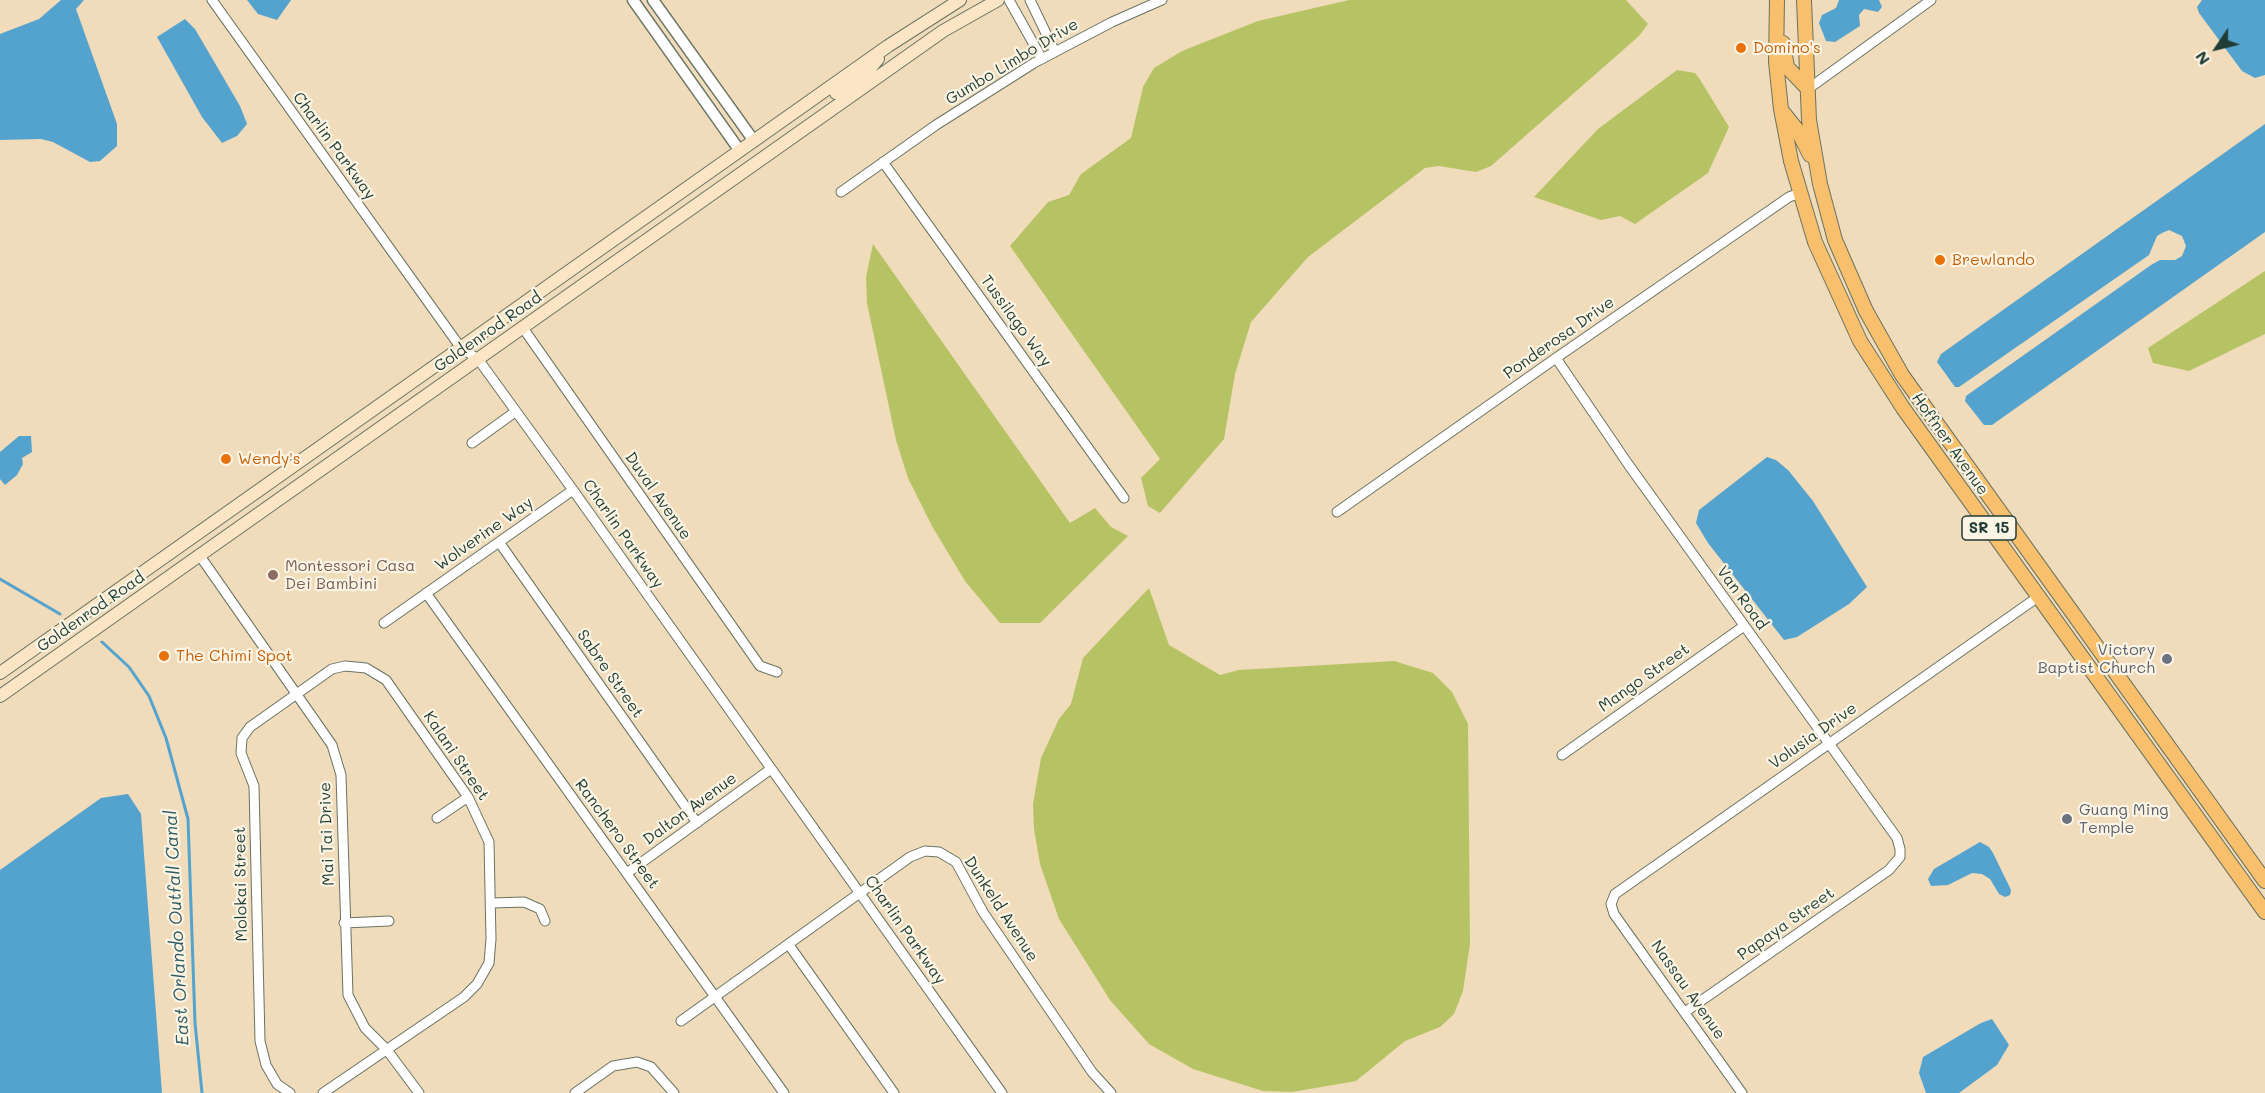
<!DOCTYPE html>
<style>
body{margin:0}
#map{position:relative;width:2265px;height:1093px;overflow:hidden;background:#f0dbba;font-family:Mali,sans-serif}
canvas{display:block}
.north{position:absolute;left:2187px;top:18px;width:60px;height:60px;-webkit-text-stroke:4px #fcf5e5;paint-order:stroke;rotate:235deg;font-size:16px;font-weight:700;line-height:24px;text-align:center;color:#1f3d34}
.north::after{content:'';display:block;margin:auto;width:21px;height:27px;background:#1f3d34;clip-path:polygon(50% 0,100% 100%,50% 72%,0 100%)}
</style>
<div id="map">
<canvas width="2265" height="1093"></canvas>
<div class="north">N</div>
</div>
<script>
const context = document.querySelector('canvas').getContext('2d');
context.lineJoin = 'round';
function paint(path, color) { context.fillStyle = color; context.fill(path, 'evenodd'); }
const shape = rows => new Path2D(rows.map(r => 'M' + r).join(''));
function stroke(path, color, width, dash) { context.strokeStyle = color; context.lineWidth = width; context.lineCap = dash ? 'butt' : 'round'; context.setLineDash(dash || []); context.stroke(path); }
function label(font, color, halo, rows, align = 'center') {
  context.font = font + ' Mali,sans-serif'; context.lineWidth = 4.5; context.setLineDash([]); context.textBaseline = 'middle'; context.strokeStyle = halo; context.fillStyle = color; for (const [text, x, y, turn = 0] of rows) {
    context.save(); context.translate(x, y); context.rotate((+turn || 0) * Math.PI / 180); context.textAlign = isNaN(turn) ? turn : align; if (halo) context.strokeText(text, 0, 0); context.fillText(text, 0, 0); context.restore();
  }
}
const green = shape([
 [1349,0,1626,0,1648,24,1639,36,1491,166,1476,172,1439,166,1425,168,1308,257,1251,322,1235,374,1224,439,1160,513,1148,506,1141,478,1160,459,1010,246,1048,202,1069,195,1081,174,1131,138,1143,87,1154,68,1182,51,1258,21],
 [1677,70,1695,73,1699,78,1729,127,1708,173,1635,224,1620,216,1601,220,1534,197,1598,129],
 [873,244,1070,523,1095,508,1111,527,1128,536,1040,623,1000,623,965,581,932,526,908,478,896,440,867,303,866,277],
 [2265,271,2265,334,2189,371,2153,363,2148,348],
 [1149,588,1169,645,1220,675,1239,670,1394,661,1433,673,1452,692,1468,724,1470,944,1463,991,1454,1014,1440,1027,1405,1041,1356,1081,1292,1092,1263,1091,1193,1069,1149,1044,1110,1000,1059,919,1040,864,1034,829,1033,804,1041,758,1059,719,1071,704,1083,658]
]);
const water = shape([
 [61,0,84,0,76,9,117,124,117,146,100,161,90,162,53,142,41,139,0,140,0,34,39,19],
 [247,0,291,0,277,20,258,14],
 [1839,0,1879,0,1882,7,1878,12,1864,9,1859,15,1860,26,1835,42,1826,41,1819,23,1822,15,1836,8],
 [2202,0,2265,0,2265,75,2255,78,2242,71,2199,13,2197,7],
 [185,19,195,29,240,106,247,124,237,136,222,143,202,117,157,37],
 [2265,124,2265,232,1992,425,1984,425,1965,401,1966,396,2151,265,2160,260,2175,260,2182,256,2186,246,2182,236,2169,230,2162,233,2157,236,2149,255,1959,387,1955,387,1937,362,1941,354],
 [19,436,31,436,32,452,22,458,23,464,17,475,5,485,0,479,0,452],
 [1767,457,1776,460,1788,470,1813,501,1867,587,1849,604,1797,637,1784,640,1708,543,1696,523,1699,510],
 [128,794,141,814,162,1093,0,1093,0,870,101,798],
 [1980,842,1989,847,1993,853,2011,890,2010,895,2005,897,1999,894,1990,879,1982,874,1972,873,1948,885,1931,886,1928,879,1934,869],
 [1992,1019,2009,1045,1997,1065,1959,1093,1926,1093,1919,1073,1923,1057,1981,1023]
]);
const stream = shape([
 [0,579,60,614],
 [102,642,129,667,149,696,166,738,188,819,195,1023,202,1093]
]);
const minor = shape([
 [212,0,461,348,478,359,573,490,1002,1093],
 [1009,0,1042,59],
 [1030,0,1055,52],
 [1808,89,1931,0],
 [883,162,1124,498],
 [841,192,936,125,1034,63,1112,22,1162,0],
 [523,328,760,666,777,672],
 [1556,358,1628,464,1897,838,1900,849,1900,857,1889,870,1685,1012],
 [472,443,515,412],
 [1337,512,1556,358,1789,197,1800,193],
 [499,542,697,823],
 [200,556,332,745,341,775,348,995,365,1028,387,1050,419,1093],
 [426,593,784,1093],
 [384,623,573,490],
 [1562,755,1744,626],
 [437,818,468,797],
 [627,873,771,769],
 [492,903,524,902,540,909,545,921],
 [344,923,389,921],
 [789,945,894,1093],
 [681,1021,910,857,925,851,939,852,956,862,983,912,1092,1072,1111,1093],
 [290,1093,277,1084,266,1065,260,1041,254,786,241,753,242,738,250,727,332,669,345,666,366,668,386,680,468,797,489,842,491,939,489,963,477,984,464,997,323,1093],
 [575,1093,613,1066,637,1062,651,1067,674,1093],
 [1742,1093,1614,914,1611,904,1615,894,2038,597]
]);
const tertiary = shape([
 [633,0,740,151],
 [653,0,754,141]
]);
const secondary = shape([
 [836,93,868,71,878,59],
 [0,673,888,46,960,0],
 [0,696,943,31,998,0]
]);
const primary = shape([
 [1777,0,1776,62,1781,109,1791,161,1815,242,1860,341,1903,408,2265,912],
 [1804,0,1809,120,1820,184,1835,240,1866,311,1902,375,2265,881],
 [1783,43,1787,67,1808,89],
 [1782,111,1798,131,1810,155]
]);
const markers = [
 [1741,48,6,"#e8710a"],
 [1940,260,6,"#e8710a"],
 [226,459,6,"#e8710a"],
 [273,575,6,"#8d6e63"],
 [164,656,6,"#e8710a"],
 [2167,659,6,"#6b7280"],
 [2067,819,6,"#6b7280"]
];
const shields = [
 [1989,528,54]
];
const shieldNames = [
 ["SR 15",1989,528]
];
const foodNames = [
 ["Domino's",1753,48],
 ["Brewlando",1952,260],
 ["Wendy's",238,459],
 ["The Chimi Spot",176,656]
];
const streetNames = [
 ["Gumbo Limbo Drive",1012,62,-31],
 ["Charlin Parkway",334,146,54],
 ["Tussilago Way",1016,321,54],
 ["Goldenrod Road",488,332,-35],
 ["Ponderosa Drive",1559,338,-35],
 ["Hoffner Avenue",1950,444,55],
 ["Duval Avenue",658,496,55],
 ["Wolverine Way",484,534,-35],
 ["Charlin Parkway",623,534,55],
 ["Van Road",1742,598,54],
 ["Goldenrod Road",91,612,-35],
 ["Sabre Street",610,674,55],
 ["Mango Street",1644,678,-35],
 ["Volusia Drive",1813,736,-35],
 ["Kalani Street",456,756,56],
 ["Dalton Avenue",690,809,-36],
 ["Mai Tai Drive",327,834,-92],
 ["Ranchero Street",617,834,54],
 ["Molokai Street",241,884,-91],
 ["Dunkeld Avenue",1001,909,57],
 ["Papaya Street",1786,924,-35],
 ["Charlin Parkway",905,930,55],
 ["Nassau Avenue",1688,990,55]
];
const educationNames = [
 ["Montessori Casa",285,566],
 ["Dei Bambini",285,584]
];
const worshipNames = [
 ["Victory",2155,650],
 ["Baptist Church",2155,668],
 ["Guang Ming",2079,810,"left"],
 ["Temple",2079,828,"left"]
];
const waterNames = [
 ["East Orlando Outfall Canal",177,928,-93]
];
paint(green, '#b6c365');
paint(water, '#54a3ce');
stroke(stream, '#54a3ce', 3);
stroke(minor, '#687463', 11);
stroke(tertiary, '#687463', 13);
stroke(secondary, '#687463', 14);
stroke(primary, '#687463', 16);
stroke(minor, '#fff', 9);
stroke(tertiary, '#fff', 10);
stroke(secondary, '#fce5c4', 12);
stroke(primary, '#f8bf6c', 14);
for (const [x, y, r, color] of markers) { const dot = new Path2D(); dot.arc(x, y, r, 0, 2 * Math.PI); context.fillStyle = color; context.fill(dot); stroke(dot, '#fcf5e5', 2); }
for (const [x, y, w] of shields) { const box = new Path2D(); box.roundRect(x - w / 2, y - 12, w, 24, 4.5); context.fillStyle = '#fcf5e5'; context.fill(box); stroke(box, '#1f3d34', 1.5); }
label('bold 15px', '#1f3d34', null, shieldNames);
label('16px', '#c56008', '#fcf5e5', foodNames, 'left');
label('16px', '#1f3d34', '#fcf5e5', streetNames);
label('16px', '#785e54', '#fcf5e5', educationNames, 'left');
label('16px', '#5b616d', '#fcf5e5', worshipNames, 'right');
label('italic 18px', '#2f5c62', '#fcf5e5', waterNames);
</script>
